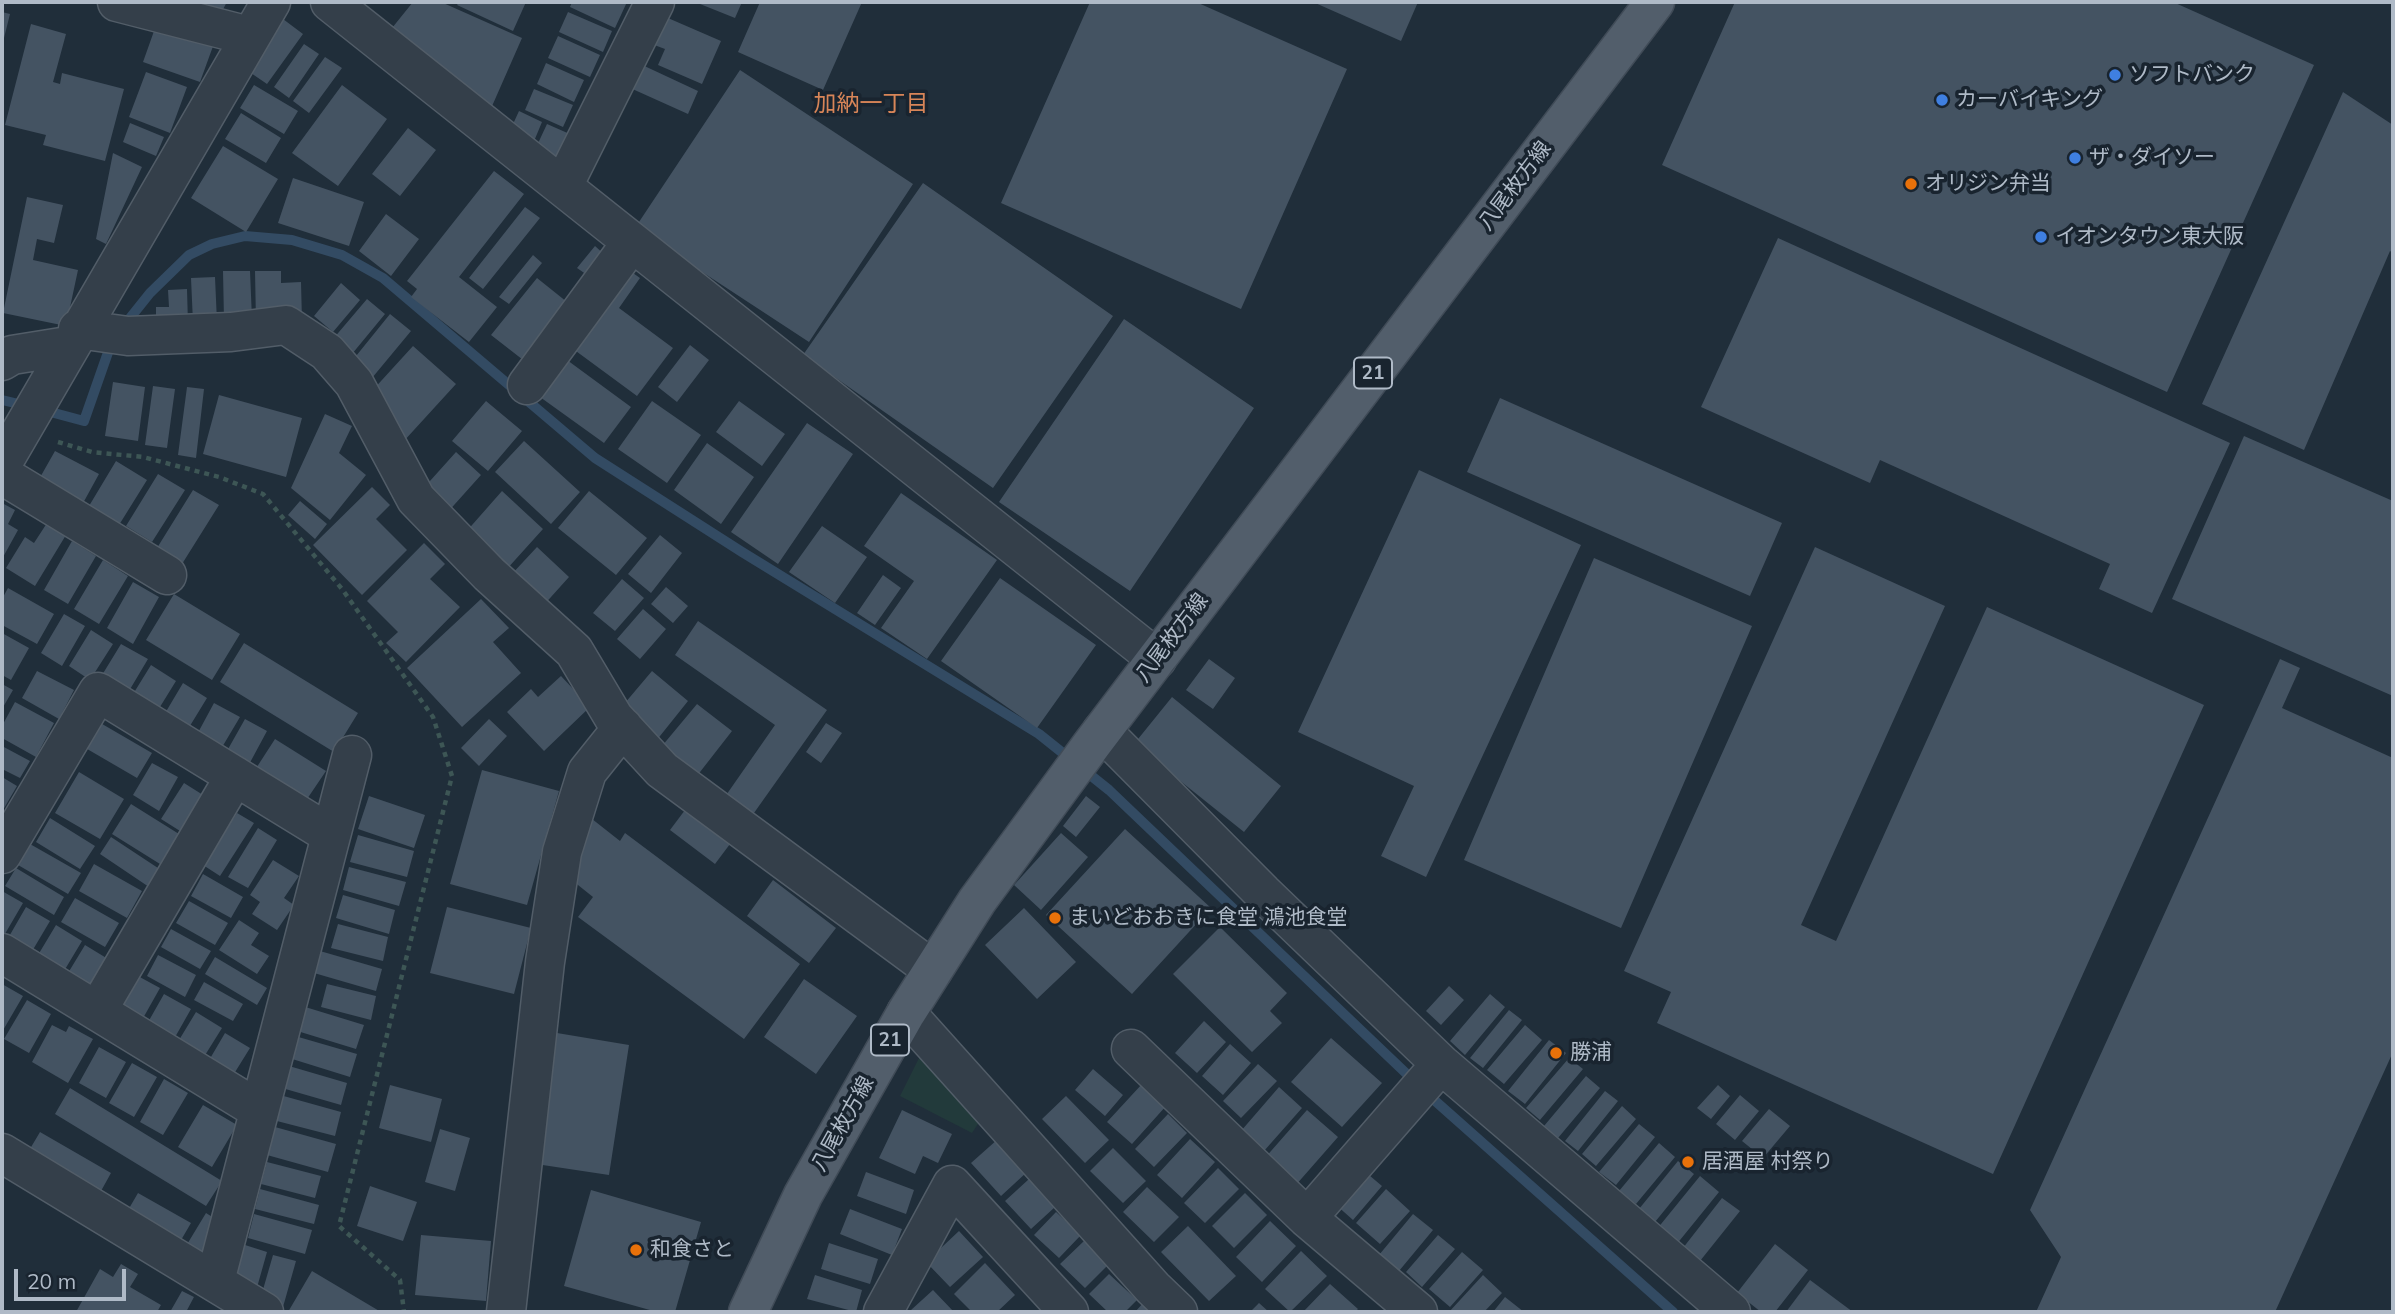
<!DOCTYPE html>
<meta charset="utf-8">
<style>
body{margin:0}
#map{position:relative;width:2395px;height:1314px;overflow:hidden;background:#202e3a;font-family:Mulish,sans-serif}
canvas{display:block}
.frame{position:absolute;inset:0;border:4px solid #afbac7;pointer-events:none}
.scale{position:absolute;left:14px;top:1269px;width:112px;height:32px;box-sizing:border-box;border:4px solid #afbac7;border-top:0;padding-left:9px;font-size:21px;line-height:24px;white-space:nowrap;color:#afbac7;-webkit-text-stroke:5px #19242f;paint-order:stroke}
</style>
<div id="map">
<canvas width="2395" height="1314"></canvas>
<div class="frame"></div>
<div class="scale">20 m</div>
</div>
<script>
const context = document.querySelector('canvas').getContext('2d');
context.lineJoin = 'round';
function paint(path, color) { context.fillStyle = color; context.fill(path, 'evenodd'); }
const shape = rows => new Path2D(rows.map(r => 'M' + r).join(''));
function stroke(path, color, width, dash) { context.strokeStyle = color; context.lineWidth = width; context.lineCap = dash ? 'butt' : 'round'; context.setLineDash(dash || []); context.stroke(path); }
function label(font, color, halo, rows, align = 'center') {
  context.font = font + ' Mulish,"Noto Sans JP",sans-serif'; context.lineWidth = 7; context.setLineDash([]); context.textBaseline = 'middle'; context.strokeStyle = halo; context.fillStyle = color; for (const [text, x, y, turn = 0] of rows) {
    context.save(); context.translate(x, y); context.rotate((+turn || 0) * Math.PI / 180); context.textAlign = isNaN(turn) ? turn : align; if (halo) context.strokeText(text, 0, 0); context.fillText(text, 0, 0); context.restore();
  }
}
const green = shape([
 [923,1050,985,1113,972,1133,900,1096]
]);
const stream = shape([
 [122,328,150,293,189,255,212,244,245,236,292,240,342,255,383,278,595,458,742,552,1039,734,1109,790,1433,1099,1673,1312],
 [2,400,27,406],
 [43,410,84,421,112,341]
]);
const building = shape([
 [201,2,227,2,222,11],
 [413,2,441,2,522,38,489,113,388,33],
 [459,2,526,2,513,31,457,5],
 [572,2,627,2,615,28,570,7],
 [695,2,742,2,735,18],
 [760,2,862,2,823,90,738,52],
 [1090,2,1196,2,1347,69,1241,309,1001,203],
 [1313,2,1418,2,1401,41],
 [1735,2,2173,2,2314,65,2167,392,1662,165],
 [2,12,10,14,4,38,2,37],
 [568,12,612,31,603,52,559,32],
 [661,15,721,41,702,84,658,65,665,49,649,43],
 [159,17,216,38,200,82,143,62],
 [283,19,303,34,267,84,248,71],
 [31,24,66,34,53,82,60,84,62,73,124,89,105,161,43,145,46,135,5,125],
 [558,36,600,55,590,77,548,58],
 [304,44,319,54,289,98,274,87],
 [325,57,342,68,309,113,293,101],
 [546,63,584,80,574,102,537,84],
 [638,63,698,91,688,114,628,87],
 [740,70,913,184,809,342,635,228],
 [146,72,187,87,170,133,129,117],
 [254,85,298,111,284,134,240,108],
 [342,85,387,119,338,186,292,153],
 [534,89,573,105,563,127,525,110],
 [2343,92,2393,125,2393,253,2390,251,2304,450,2202,404],
 [519,111,542,122,532,146,508,135],
 [241,113,281,138,266,163,225,139],
 [130,123,164,137,156,156,123,142],
 [547,124,572,135,559,165,533,154],
 [408,128,436,150,400,196,372,174],
 [223,146,278,179,246,232,191,198],
 [113,153,142,167,106,244,96,239],
 [494,171,524,194,459,277,497,307,469,342,411,297,417,289,407,281],
 [293,178,364,202,349,246,278,223],
 [923,183,1113,316,993,488,803,355],
 [27,197,63,205,54,243,37,239,33,260,78,270,66,326,3,313],
 [525,207,540,218,483,289,469,278],
 [386,214,419,239,391,276,359,251],
 [1778,238,2230,443,2152,613,2099,589,2110,564,1880,460,1870,483,1701,407],
 [595,246,606,256,590,277,577,268],
 [533,255,542,263,509,304,499,297],
 [623,266,640,278,619,308,673,348,637,396,565,343],
 [223,271,250,271,252,319,224,320],
 [255,271,281,271,281,283,301,282,302,321,256,322],
 [215,277,217,322,193,323,191,278],
 [537,278,572,306,527,363,491,335],
 [341,283,360,300,333,332,314,316],
 [187,289,188,324,156,326,156,307,169,307,168,290],
 [367,299,385,314,352,354,333,339],
 [390,314,411,331,372,378,352,361],
 [1124,319,1254,408,1130,591,999,502],
 [690,345,709,360,677,402,658,387],
 [413,346,456,384,403,442,379,421,390,409,371,392],
 [567,360,631,407,604,443,540,397],
 [113,382,145,387,138,441,105,436],
 [153,386,175,389,167,448,145,445],
 [187,387,204,389,196,458,178,455],
 [219,395,302,418,286,477,203,454],
 [1500,398,1782,523,1750,596,1467,472],
 [486,401,522,431,488,471,452,441],
 [652,401,701,435,667,483,618,449],
 [739,401,785,434,762,466,716,432],
 [325,414,352,426,339,453,366,475,330,520,291,488],
 [807,423,853,454,778,564,731,532],
 [2244,436,2393,501,2393,696,2172,599],
 [524,441,580,492,551,524,495,472],
 [707,443,754,477,721,524,674,490],
 [55,451,99,474,82,505,38,481],
 [456,452,481,475,446,514,421,491],
 [116,461,147,480,119,525,89,506],
 [1419,470,1581,545,1426,877,1381,856,1414,786,1298,732],
 [158,474,185,490,152,542,126,526],
 [372,487,390,505,376,519,407,550,362,595,313,545],
 [193,490,219,505,182,564,157,548],
 [502,491,543,529,506,570,465,533],
 [589,491,647,538,616,575,558,528],
 [901,493,997,560,927,659,881,628,914,581,864,546],
 [300,501,327,524,315,539,288,515],
 [2,503,15,510,8,524,18,530,2,559],
 [47,523,66,535,35,586,6,568,25,537,34,543],
 [822,526,867,557,835,603,789,572],
 [660,535,682,553,651,593,628,574],
 [72,541,96,556,68,604,44,590],
 [424,543,445,564,430,579,460,607,406,662,386,643,398,632,367,601],
 [537,547,569,577,542,607,510,576],
 [1815,547,1945,606,1801,925,1836,941,1987,607,2204,705,1993,1174,1657,1023,1671,992,1624,971],
 [1594,558,1752,626,1621,928,1464,860],
 [103,560,128,576,99,624,74,609],
 [883,575,901,588,875,625,857,613],
 [1000,578,1096,645,1037,728,941,661],
 [622,579,644,598,615,631,593,613],
 [133,582,159,597,133,644,107,628],
 [666,587,688,606,673,623,651,604],
 [8,588,54,614,37,644,2,625,2,599],
 [174,594,240,634,212,680,146,640],
 [481,599,509,628,493,642,521,673,462,727,407,668],
 [643,609,666,629,640,659,617,639],
 [64,614,85,626,62,666,41,653],
 [698,621,827,710,749,820,722,801,775,725,675,655],
 [91,630,113,644,90,680,69,666],
 [2,633,29,648,11,680,2,675],
 [244,643,358,713,334,752,220,682],
 [121,644,148,659,126,696,99,680],
 [1209,659,1235,678,1213,709,1186,690],
 [2280,659,2300,668,2282,708,2393,758,2393,1052,2275,1312,2036,1312,2061,1257,2030,1210],
 [151,665,176,681,155,715,130,699],
 [37,671,74,690,59,719,22,698],
 [652,671,688,701,656,741,619,710],
 [561,676,590,707,544,751,507,712,531,689,538,697],
 [183,683,207,698,185,734,161,720],
 [2,684,13,690,2,709],
 [1172,697,1281,786,1244,832,1134,744],
 [15,702,54,723,36,757,2,738,2,726],
 [214,703,240,717,218,754,194,740],
 [697,704,732,731,693,781,657,752],
 [245,719,267,731,246,770,223,758],
 [489,719,507,736,479,766,461,748],
 [97,721,152,753,137,778,82,746],
 [826,723,842,733,821,763,806,752],
 [275,739,326,771,303,805,253,773],
 [2,746,30,761,20,778,2,769],
 [152,763,178,777,159,811,133,795],
 [482,770,559,791,527,905,450,884],
 [79,772,124,799,100,839,55,813],
 [2,777,17,786,3,810,2,809],
 [184,783,211,800,188,836,161,819],
 [369,796,425,815,414,848,358,829],
 [1086,796,1100,807,1076,837,1063,826],
 [131,804,179,834,160,864,112,834],
 [685,810,730,844,715,864,670,830],
 [237,813,254,823,220,876,203,865],
 [587,815,620,841,625,833,800,964,744,1039,578,917,593,897,568,877],
 [50,818,95,846,80,869,36,842],
 [258,828,277,840,248,888,228,877],
 [1125,829,1211,908,1132,994,1046,915],
 [1061,833,1088,857,1041,910,1014,885],
 [358,835,414,851,407,877,350,862],
 [111,837,161,870,149,887,100,854],
 [30,844,81,873,68,894,18,865],
 [273,860,299,876,284,898,294,905,277,930,252,914,260,902,250,895],
 [94,864,142,891,127,918,79,891],
 [349,867,406,882,399,906,343,890],
 [16,868,64,897,54,915,5,886],
 [203,874,243,897,231,918,191,896],
 [773,880,836,928,809,963,747,916],
 [2,891,23,903,2,939],
 [343,895,395,910,389,934,336,918],
 [75,898,119,923,105,947,61,922],
 [189,901,228,923,215,945,176,923],
 [26,907,50,921,31,953,7,940],
 [447,907,531,928,514,994,430,973],
 [1024,908,1076,962,1037,999,985,945],
 [239,920,259,933,251,945,269,956,257,974,219,950],
 [338,924,388,937,383,961,331,948],
 [56,925,82,941,64,971,38,955],
 [1220,927,1287,993,1270,1011,1282,1023,1252,1052,1173,974],
 [171,929,211,951,200,969,161,947],
 [85,945,108,959,89,992,65,978],
 [320,951,382,969,376,991,314,973],
 [158,955,196,975,185,997,147,976],
 [215,957,267,988,257,1005,205,974],
 [136,975,160,988,142,1020,117,1006],
 [804,979,857,1016,816,1074,764,1037],
 [204,982,243,1004,233,1021,194,1000],
 [2,984,23,996,2,1032],
 [327,984,376,996,371,1020,321,1007],
 [1449,986,1464,1000,1441,1025,1426,1011],
 [164,994,191,1009,174,1039,147,1024],
 [1490,994,1505,1007,1465,1055,1450,1041],
 [27,1000,51,1014,29,1053,4,1039],
 [302,1006,364,1025,356,1049,294,1030],
 [1509,1010,1522,1020,1483,1068,1470,1058],
 [196,1012,222,1028,202,1060,176,1045],
 [1204,1021,1226,1042,1197,1073,1175,1053],
 [52,1025,66,1032,69,1026,93,1039,68,1083,32,1062],
 [1525,1025,1542,1040,1504,1084,1487,1070],
 [225,1033,250,1048,232,1077,208,1062],
 [557,1033,629,1045,609,1175,536,1164],
 [295,1036,357,1054,350,1077,289,1058],
 [1331,1038,1382,1083,1342,1127,1291,1082],
 [1549,1040,1566,1053,1525,1104,1508,1091],
 [1230,1044,1251,1063,1223,1095,1202,1076],
 [99,1047,126,1062,106,1098,79,1083],
 [1569,1058,1583,1069,1540,1120,1526,1108],
 [132,1063,157,1077,134,1117,109,1103],
 [1258,1064,1277,1081,1241,1118,1223,1101],
 [289,1066,347,1083,341,1105,282,1088],
 [1093,1069,1123,1095,1105,1116,1075,1090],
 [1586,1076,1600,1088,1558,1138,1544,1126],
 [164,1079,188,1093,163,1135,140,1122],
 [1142,1084,1166,1106,1132,1144,1107,1122],
 [390,1085,442,1099,431,1142,379,1128],
 [1718,1085,1730,1096,1711,1119,1697,1108],
 [1279,1087,1302,1108,1264,1151,1241,1131],
 [70,1088,222,1181,206,1206,55,1114],
 [1605,1091,1618,1101,1578,1151,1565,1141],
 [280,1095,341,1112,335,1136,273,1120],
 [1740,1095,1759,1111,1735,1140,1716,1124],
 [1066,1096,1109,1140,1085,1163,1042,1119],
 [203,1105,237,1125,212,1167,178,1147],
 [1622,1106,1636,1119,1596,1166,1582,1154],
 [1769,1109,1790,1126,1763,1158,1742,1141],
 [902,1110,952,1134,938,1163,923,1156,915,1174,879,1158],
 [1307,1110,1338,1137,1295,1186,1264,1159],
 [1168,1114,1187,1133,1154,1167,1135,1149],
 [1639,1124,1655,1137,1616,1185,1599,1172],
 [275,1127,336,1144,328,1172,267,1155],
 [440,1129,470,1138,455,1191,425,1182],
 [40,1132,111,1173,96,1200,24,1159],
 [998,1139,1027,1172,1001,1196,971,1163],
 [1190,1139,1215,1162,1182,1198,1157,1175],
 [1659,1143,1675,1157,1636,1204,1619,1191],
 [1113,1148,1146,1181,1123,1203,1090,1171],
 [1678,1161,1694,1174,1655,1222,1639,1209],
 [267,1162,321,1176,315,1198,261,1184],
 [1218,1168,1239,1189,1205,1223,1184,1203],
 [1363,1170,1382,1186,1353,1220,1335,1204],
 [866,1172,914,1190,906,1214,857,1196],
 [1700,1176,1719,1192,1676,1245,1657,1229],
 [1029,1179,1055,1207,1031,1229,1005,1201],
 [370,1186,417,1202,403,1241,357,1226],
 [1147,1187,1179,1217,1154,1242,1123,1212],
 [260,1189,319,1205,314,1224,255,1209],
 [1386,1189,1410,1211,1380,1244,1356,1223],
 [591,1190,701,1222,675,1312,657,1312,564,1286],
 [138,1193,191,1223,177,1247,124,1217],
 [1245,1193,1267,1215,1234,1248,1212,1226],
 [1722,1198,1740,1211,1700,1261,1683,1248],
 [850,1209,902,1229,892,1255,840,1234],
 [1056,1212,1081,1235,1059,1258,1034,1235],
 [206,1213,225,1225,203,1263,183,1251],
 [254,1214,312,1230,305,1254,248,1238],
 [1413,1214,1433,1230,1399,1271,1379,1255],
 [1270,1221,1296,1246,1262,1282,1236,1257],
 [1188,1226,1236,1276,1209,1301,1161,1252],
 [959,1231,983,1257,950,1287,926,1262],
 [421,1235,491,1241,486,1301,415,1295],
 [1438,1235,1455,1249,1422,1287,1406,1272],
 [1084,1241,1108,1265,1085,1288,1060,1264],
 [829,1243,878,1259,870,1284,821,1269],
 [1775,1244,1808,1270,1775,1312,1761,1312,1737,1293],
 [245,1245,267,1252,256,1291,233,1284],
 [1301,1251,1327,1276,1290,1312,1265,1289],
 [1462,1252,1483,1270,1450,1307,1429,1289],
 [273,1255,296,1261,283,1307,260,1300],
 [985,1263,1015,1295,997,1312,972,1312,954,1294],
 [121,1264,138,1274,130,1287,161,1305,157,1312,76,1312,100,1269,113,1277],
 [312,1271,381,1312,288,1312],
 [1109,1274,1137,1300,1125,1312,1108,1312,1089,1294],
 [815,1275,862,1290,856,1312,807,1299],
 [1483,1275,1502,1293,1484,1312,1449,1312],
 [1810,1280,1853,1312,1786,1312],
 [1330,1284,1358,1309,1355,1312,1303,1312],
 [933,1290,954,1312,911,1310],
 [182,1291,194,1297,186,1312,170,1312],
 [1505,1297,1524,1312,1493,1312],
 [1144,1302,1155,1312,1135,1312],
 [1259,1303,1269,1312,1250,1312]
]);
const path = shape([
 [58,442,92,452,143,457,219,477,263,494,342,589,433,717,452,776,339,1226,400,1280,404,1312]
]);
const minor = shape([
 [117,2,249,36],
 [330,2,1157,659],
 [563,186,655,2],
 [78,329,128,336,231,332,286,325,327,352,354,383,416,499,489,574,574,651,614,718,662,770,933,970],
 [2,361,12,355,68,346],
 [527,385,632,242],
 [2,464,271,2],
 [2,475,167,575],
 [1102,731,1263,893,1441,1064,1731,1312],
 [2,854,98,692,331,835],
 [2,953,259,1110],
 [97,1011,235,776],
 [906,1013,1153,1288,1178,1312],
 [1131,1049,1307,1218],
 [2,1153,264,1312],
 [215,1281,352,755],
 [506,1312,545,962,562,852,587,772,623,727],
 [883,1312,952,1185,1069,1312],
 [1418,1312,1307,1218,1441,1064]
]);
const major = shape([
 [748,1312,803,1195,906,1013,977,901,1092,744,1655,2]
]);
const markers = [
 [2115,75,7,"#3f7fe0"],
 [1942,100,7,"#3f7fe0"],
 [2075,158,7,"#3f7fe0"],
 [1911,184,7,"#e8710a"],
 [2041,237,7,"#3f7fe0"],
 [1055,918,7,"#e8710a"],
 [1556,1053,7,"#e8710a"],
 [1688,1162,7,"#e8710a"],
 [636,1250,7,"#e8710a"]
];
const shields = [
 [1373,373,38],
 [890,1040,38]
];
const shieldNames = [
 ["21",1373,373],
 ["21",890,1040]
];
const poiNames = [
 ["ソフトバンク",2129,75],
 ["カーバイキング",1956,100],
 ["ザ・ダイソー",2089,158],
 ["オリジン弁当",1925,184],
 ["イオンタウン東大阪",2055,237],
 ["まいどおおきに食堂 鴻池食堂",1069,918],
 ["勝浦",1570,1053],
 ["居酒屋 村祭り",1702,1162],
 ["和食さと",650,1250]
];
const streetNames = [
 ["八尾枚方線",1515,186,-53],
 ["八尾枚方線",1172,638,-53],
 ["八尾枚方線",843,1124,-61]
];
const neighbourhoodNames = [
 ["加納一丁目",871,104]
];
paint(green, '#223a3b');
stroke(stream, '#334b63', 10);
paint(building, '#445362');
stroke(minor, '#525d68', 41);
stroke(major, '#404b57', 41);
stroke(path, '#3d5655', 4.5, [5, 5]);
stroke(minor, '#343f4a', 38);
stroke(major, '#525e6b', 38);
for (const [x, y, r, color] of markers) { const dot = new Path2D(); dot.arc(x, y, r, 0, 2 * Math.PI); context.fillStyle = color; context.fill(dot); stroke(dot, '#19242f', 2.5); }
for (const [x, y, w] of shields) { const box = new Path2D(); box.roundRect(x - w / 2, y - 15.5, w, 31, 5); context.fillStyle = '#19242f'; context.fill(box); stroke(box, '#afbac7', 2); }
label('bold 19px', '#afbac7', null, shieldNames);
label('21px', '#afbac7', '#19242f', poiNames, 'left');
label('21px', '#afbac7', '#19242f', streetNames);
label('23px', '#d88558', '#19242f', neighbourhoodNames);
</script>
